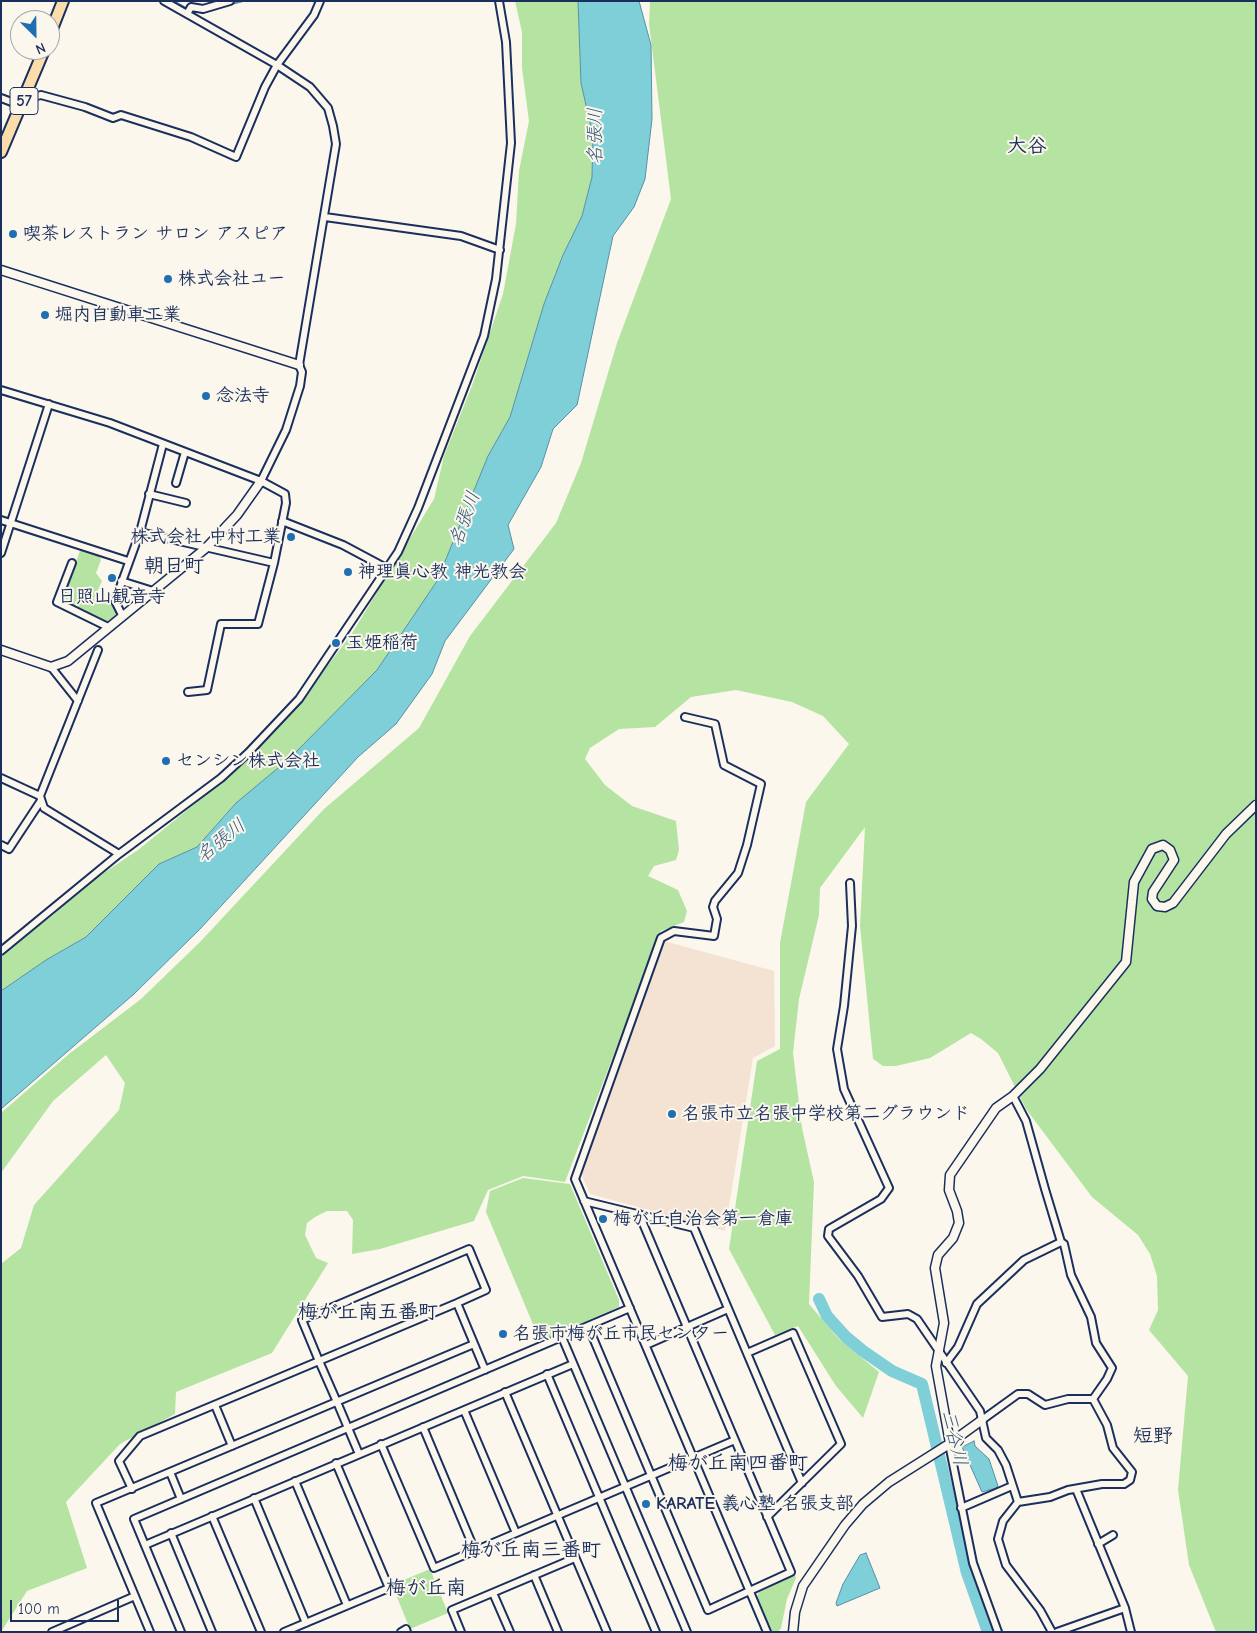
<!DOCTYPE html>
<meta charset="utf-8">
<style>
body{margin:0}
#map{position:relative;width:1257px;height:1633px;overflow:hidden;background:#fbf7ec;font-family:"Comic Neue",sans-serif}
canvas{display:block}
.frame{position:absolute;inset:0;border:2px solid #1b2f5e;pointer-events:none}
.north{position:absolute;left:10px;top:10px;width:50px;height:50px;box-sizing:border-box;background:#fbf7ec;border:1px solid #a1a7b3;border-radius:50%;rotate:157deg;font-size:14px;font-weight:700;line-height:20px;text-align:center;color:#1b2f5e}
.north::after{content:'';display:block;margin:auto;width:18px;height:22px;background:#1f6fb2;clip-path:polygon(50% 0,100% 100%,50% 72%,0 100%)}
.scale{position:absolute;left:10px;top:1600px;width:109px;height:22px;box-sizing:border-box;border:2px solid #1b2f5e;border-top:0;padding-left:6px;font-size:15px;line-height:18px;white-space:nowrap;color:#1b2f5e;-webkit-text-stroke:4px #fbf7ec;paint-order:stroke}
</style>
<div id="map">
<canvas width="1257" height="1633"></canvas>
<div class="frame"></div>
<div class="north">N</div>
<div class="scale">100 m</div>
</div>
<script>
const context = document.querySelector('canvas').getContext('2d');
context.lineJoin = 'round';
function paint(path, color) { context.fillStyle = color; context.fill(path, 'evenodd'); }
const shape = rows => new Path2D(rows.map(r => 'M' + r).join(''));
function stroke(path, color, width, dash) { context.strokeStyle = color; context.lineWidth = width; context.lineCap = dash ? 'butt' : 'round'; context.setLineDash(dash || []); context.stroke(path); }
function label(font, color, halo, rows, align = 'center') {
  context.font = font + ' "Comic Neue","Klee One",sans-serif'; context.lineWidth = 4; context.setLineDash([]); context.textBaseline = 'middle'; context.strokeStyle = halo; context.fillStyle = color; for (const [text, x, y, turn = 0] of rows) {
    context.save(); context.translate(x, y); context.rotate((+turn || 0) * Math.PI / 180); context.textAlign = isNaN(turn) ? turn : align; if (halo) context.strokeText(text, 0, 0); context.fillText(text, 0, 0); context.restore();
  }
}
const built = shape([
 [664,941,774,971,775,1046,753,1058,725,1231,590,1194,579,1169]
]);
const green = shape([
 [515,1,578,1,581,83,593,136,592,177,582,216,563,255,544,304,510,417,488,456,437,581,377,670,290,758,236,803,197,847,159,864,86,937,46,960,1,991,1,954,53,915,89,883,138,850,245,763,273,733,299,703,351,635,434,499,444,456,473,383,503,294,516,224,519,171,529,121,522,68,522,32],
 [650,1,1256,1,1256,1632,1216,1632,1189,1565,1178,1490,1188,1376,1149,1330,1158,1310,1157,1276,1150,1254,1138,1235,1092,1197,1026,1109,998,1053,981,1039,971,1033,930,1058,896,1066,883,1066,873,1059,860,926,865,827,820,888,819,915,799,999,793,1053,802,1128,814,1182,809,1304,839,1339,879,1372,863,1418,836,1386,798,1326,775,1335,729,1249,757,1061,780,1049,780,943,806,802,849,744,823,716,792,702,736,690,691,697,655,727,619,729,590,748,585,759,605,785,632,806,676,821,679,850,676,860,654,866,648,876,678,890,687,911,684,922,661,931,565,1182,523,1176,488,1190,474,1221,380,1249,352,1254,353,1220,347,1211,327,1211,315,1217,307,1223,305,1235,316,1258,328,1263,272,1353,176,1392,175,1414,120,1444,66,1502,87,1568,27,1591,1,1632,1,1264,21,1248,34,1205,119,1110,125,1083,106,1055,53,1101,1,1173,1,1113,69,1054,141,999,200,942,324,809,419,728,470,636,556,523,581,463,617,343,671,199,649,24],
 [81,548,99,554,101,560,96,573,102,581,94,599,112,605,119,616,107,625,62,601],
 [523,1178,570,1184,619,1300,619,1307,540,1341,486,1212,490,1191],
 [430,1569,448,1613,410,1629,392,1585],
 [795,1574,796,1578,787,1599,781,1628,778,1632,771,1632,756,1598,759,1592]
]);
const water = shape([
 [578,1,639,1,651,45,652,119,645,179,634,207,613,236,577,405,553,429,541,467,508,525,514,549,445,641,432,674,396,724,358,757,200,929,134,994,1,1109,1,991,46,960,86,937,159,864,197,847,236,803,290,758,377,670,437,581,488,456,510,417,544,304,563,255,582,216,592,177,593,136,581,83,578,1],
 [974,1441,975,1446,989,1459,998,1486,996,1488,982,1492,962,1447,974,1441],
 [866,1553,880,1588,837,1606,836,1603,843,1584,860,1555,866,1553]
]);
const stream = shape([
 [173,1,193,12,205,12],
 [209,10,243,1]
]);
const river = shape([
 [819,1299,827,1316,846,1337,863,1351,892,1371,922,1384,967,1573,988,1632]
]);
const minor = shape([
 [164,1,277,65,310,87,328,108,333,126,336,144,299,365,302,372,300,386,286,430,261,481],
 [187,14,191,7,203,9,230,1],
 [1,98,22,106],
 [25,99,41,95,85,107,113,118,121,115,191,137,236,157,265,87,277,65,314,15,320,1],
 [325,217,461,236,500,250],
 [1,390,110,423,261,481,285,494,286,503,274,563,258,624,221,624,207,690,188,692],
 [176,483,185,452],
 [149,494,186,503],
 [1,520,128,561],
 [282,521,343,545,388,569],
 [140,532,274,563],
 [1,553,49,404],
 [72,563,57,602,108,627],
 [121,581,153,591],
 [122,615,115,601,140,532,163,444],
 [98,650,40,796,44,808,119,854],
 [51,667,78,701],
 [685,717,715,724,724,765,761,784,747,845,738,873,715,901,713,907,717,919,714,936,674,931,661,938,575,1179,767,1632],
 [1,778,40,796],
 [1,845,9,849,40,802],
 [850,883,852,926,844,1006,837,1049,844,1089,889,1188,881,1199,829,1229,828,1236,858,1276,882,1317,908,1314,917,1319,980,1411,986,1438,998,1450,1006,1465,1018,1502],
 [1,951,119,854,221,778,248,753,299,699,398,552,418,508,484,336,496,279,511,143,506,42,499,1],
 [1013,1096,1026,1121,1045,1189,1061,1242,1064,1244,1071,1275,1091,1317,1096,1343,1112,1368,1107,1379,1093,1399],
 [584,1201,694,1228,802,1483],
 [457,1303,485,1370],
 [588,1326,708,1610,791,1572,639,1214],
 [562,1337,687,1632],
 [646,1345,728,1309],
 [747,1353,793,1333,841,1444,767,1517],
 [946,1363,958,1347,977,1304,1024,1260,1061,1242],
 [547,1374,656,1632],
 [505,1392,607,1632],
 [215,1405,232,1446],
 [464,1410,516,1533],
 [982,1420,1018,1394,1028,1394,1045,1405,1068,1399,1093,1399],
 [423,1427,475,1551],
 [381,1444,434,1568,735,1440],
 [949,1444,973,1563,998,1632],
 [170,1472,181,1499],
 [295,1481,347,1605],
 [132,1489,119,1461,140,1436,319,1361,457,1303,486,1290,469,1249,302,1320,319,1361,337,1402,359,1454],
 [1076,1489,1125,1608],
 [254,1498,306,1623],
 [961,1508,1012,1486],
 [212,1516,261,1632],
 [171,1533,212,1632],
 [1098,1544,1113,1535],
 [145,1545,573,1364],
 [534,1575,558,1632],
 [493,1593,510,1632],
 [52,1632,135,1596],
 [150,1632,96,1503,474,1344],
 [181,1632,134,1519,630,1308],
 [284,1632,389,1588,336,1463],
 [401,1632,406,1629,407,1632],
 [461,1632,452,1610,575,1558],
 [1052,1632,1040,1610,1006,1565,998,1539,1003,1521,1018,1502,1050,1497,1068,1490,1102,1484,1124,1484,1130,1480,1132,1472,1113,1448,1107,1425,1093,1399],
 [1057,1632,1125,1608,1131,1632]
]);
const tertiary = shape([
 [1,270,299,365],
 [1,650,51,667,68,661,206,548,237,515,261,481],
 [950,1443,936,1366,944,1323,935,1268,938,1255,953,1238,959,1223,957,1211,949,1190,950,1175,996,1108,1013,1096,1040,1069,1126,962,1134,882,1152,849,1163,845,1170,850,1174,860,1153,892,1152,899,1157,906,1165,907,1173,903,1226,834,1256,805],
 [793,1632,795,1612,803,1586,845,1525,863,1504,889,1482,946,1446,982,1420]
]);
const primary = shape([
 [50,34,63,1],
 [1,152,44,50]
]);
const markers = [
 [13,234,5,"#1f6fb2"],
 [168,279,5,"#1f6fb2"],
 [45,315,5,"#1f6fb2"],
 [206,396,5,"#1f6fb2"],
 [291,537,5,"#1f6fb2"],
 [348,572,5,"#1f6fb2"],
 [112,578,5,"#1f6fb2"],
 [336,643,5,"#1f6fb2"],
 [166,761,5,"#1f6fb2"],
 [672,1114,5,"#1f6fb2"],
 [603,1219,5,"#1f6fb2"],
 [503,1334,5,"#1f6fb2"],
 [646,1504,5,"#1f6fb2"]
];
const shields = [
 [24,101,28]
];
const shieldNames = [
 ["57",24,101]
];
const poiNames = [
 ["喫茶レストラン サロン アスピア",23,234],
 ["株式会社ユー",178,279],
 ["堀内自動車工業",55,315],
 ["念法寺",216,396],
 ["株式会社 中村工業",281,537,"right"],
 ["神理眞心教 神光教会",358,572],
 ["日照山観音寺",112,597,"center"],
 ["玉姫稲荷",346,643],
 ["センシン株式会社",176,761],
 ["名張市立名張中学校第二グラウンド",682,1114],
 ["梅が丘自治会第一倉庫",613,1219],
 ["名張市梅が丘市民センター",513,1334],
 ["KARATE 義心塾 名張支部",656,1504]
];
const waterNames = [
 ["名張川",596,136,-90],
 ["名張川",465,519,-70],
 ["名張川",221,841,-39],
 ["三谷川",954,1438,77]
];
const quarterNames = [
 ["大谷",1027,146],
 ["朝日町",174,566],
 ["梅が丘南五番町",368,1312],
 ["短野",1153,1436],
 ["梅が丘南四番町",738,1463],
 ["梅が丘南三番町",531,1550],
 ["梅が丘南",426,1588]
];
paint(built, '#f4e2d2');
paint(green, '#b5e3a2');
paint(water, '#7fcfd9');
stroke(water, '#578fa8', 1);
stroke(stream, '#578fa8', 2);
stroke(river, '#7fcfd9', 12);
stroke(minor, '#1b2f5e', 10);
stroke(tertiary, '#1b2f5e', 11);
stroke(primary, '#1b2f5e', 14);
stroke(minor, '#fbf7ec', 6);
stroke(tertiary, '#fbf7ec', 8);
stroke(primary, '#fbddab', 10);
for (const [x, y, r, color] of markers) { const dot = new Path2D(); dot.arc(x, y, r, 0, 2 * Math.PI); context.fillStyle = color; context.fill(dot); stroke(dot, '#fbf7ec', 2); }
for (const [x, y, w] of shields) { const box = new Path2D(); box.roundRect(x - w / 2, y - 13.5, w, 27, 4); context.fillStyle = '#fbf7ec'; context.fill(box); stroke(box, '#1b2f5e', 1); }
label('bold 16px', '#1b2f5e', null, shieldNames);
label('bold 18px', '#1b2f5e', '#fbf7ec', poiNames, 'left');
label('italic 19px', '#34577d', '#fbf7ec', waterNames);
label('bold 20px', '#1b2f5e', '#fbf7ec', quarterNames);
</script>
